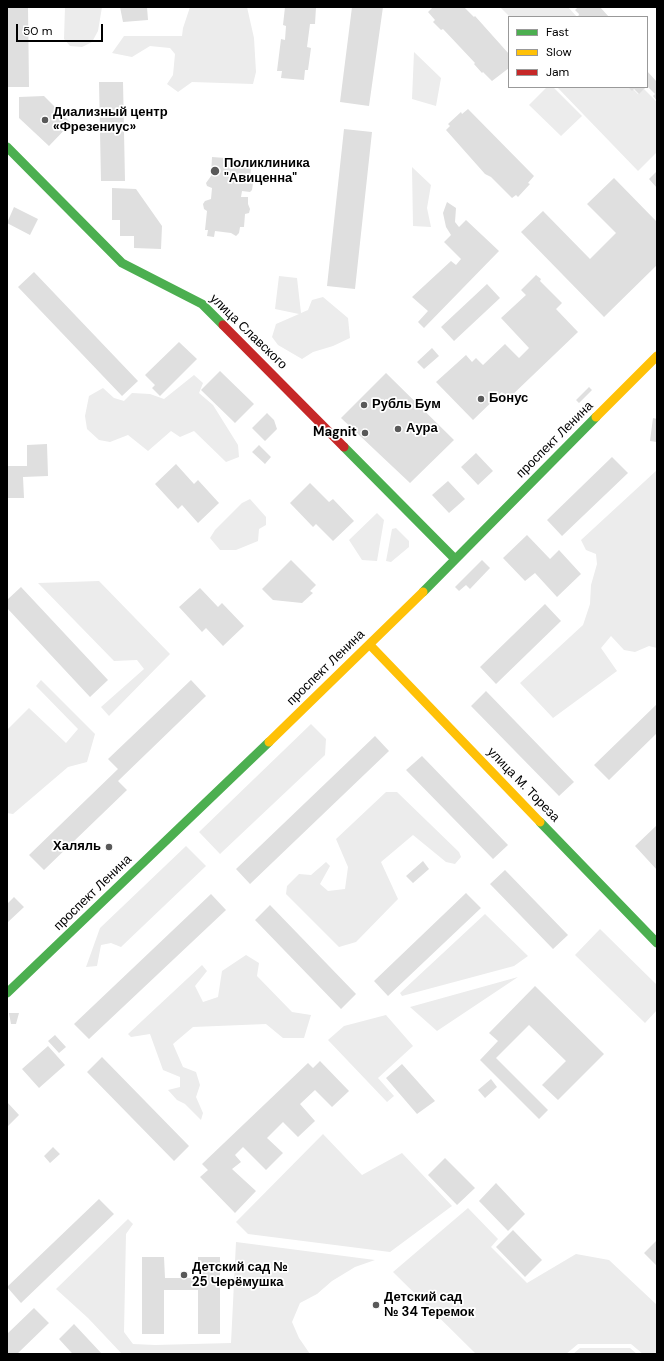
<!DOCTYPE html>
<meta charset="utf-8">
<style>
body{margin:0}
#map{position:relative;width:664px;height:1361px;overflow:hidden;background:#fff;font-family:"DM Sans",sans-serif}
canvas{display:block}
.frame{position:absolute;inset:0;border:8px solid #000;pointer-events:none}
.legend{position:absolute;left:508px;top:16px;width:140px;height:72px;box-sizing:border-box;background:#fff;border:1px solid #999;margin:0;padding:5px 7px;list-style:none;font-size:12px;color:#000}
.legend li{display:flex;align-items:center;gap:8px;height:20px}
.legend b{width:20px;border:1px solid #999}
.scale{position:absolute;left:16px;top:24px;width:87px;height:18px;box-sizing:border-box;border:2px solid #000;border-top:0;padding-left:5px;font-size:12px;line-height:14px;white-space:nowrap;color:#000;-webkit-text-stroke:3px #fff;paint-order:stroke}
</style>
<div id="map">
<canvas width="664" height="1361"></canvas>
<div class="frame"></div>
<ul class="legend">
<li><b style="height:5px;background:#4caf50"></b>Fast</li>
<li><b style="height:5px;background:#ffc107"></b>Slow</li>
<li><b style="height:5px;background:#c62828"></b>Jam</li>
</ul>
<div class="scale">50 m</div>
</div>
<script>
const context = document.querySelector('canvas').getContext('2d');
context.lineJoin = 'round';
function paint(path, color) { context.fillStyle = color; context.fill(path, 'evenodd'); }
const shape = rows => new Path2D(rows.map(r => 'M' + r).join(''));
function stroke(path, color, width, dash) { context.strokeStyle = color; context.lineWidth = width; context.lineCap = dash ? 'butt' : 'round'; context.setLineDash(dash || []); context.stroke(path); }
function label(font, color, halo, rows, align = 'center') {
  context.font = font + ' "DM Sans",sans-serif'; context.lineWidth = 3.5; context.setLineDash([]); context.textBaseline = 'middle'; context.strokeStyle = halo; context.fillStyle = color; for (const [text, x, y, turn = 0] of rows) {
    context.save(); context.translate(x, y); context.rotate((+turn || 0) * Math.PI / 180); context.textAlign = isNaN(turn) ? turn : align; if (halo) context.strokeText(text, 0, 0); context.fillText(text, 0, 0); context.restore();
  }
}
const green = shape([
 [65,7,102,7,98,31,92,42,82,47,70,46,64,39],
 [190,7,247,7,254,38,256,72,253,84,192,82,178,92,167,84,173,75,175,54,170,48,150,46,132,57,112,53,124,36,182,36,183,28],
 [500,7,568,7,577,17,510,17],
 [414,52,441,78,436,106,412,99],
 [547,87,553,87,582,116,561,136,529,105],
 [557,87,631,87,638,94,644,89,657,102,657,152,638,171],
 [412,167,431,185,427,208,431,227,413,226],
 [279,276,297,278,301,313,308,310,312,300,323,297,348,318,350,338,333,346,313,352,302,359,278,345,272,337,276,324,299,314,275,309],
 [194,375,203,383,199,393,213,405,238,445,239,457,226,462,194,431,180,437,171,431,148,451,128,435,110,442,99,440,87,429,85,416,89,396,103,388,114,398,124,401,132,393,150,394,164,399],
 [657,470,657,648,649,646,635,652,624,650,611,636,601,648,617,671,553,718,520,683,583,625,590,604,591,585,597,564,596,554,586,550,581,540],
 [250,499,266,517,266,525,259,529,258,541,236,550,220,550,210,538,215,530,242,503],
 [377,513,384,520,377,561,362,560,349,540],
 [396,528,409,541,409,547,391,562,386,561,392,529],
 [99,581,170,654,109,716,101,707,144,669,137,660,114,661,38,583],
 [41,680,95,734,87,762,68,767,13,814,7,813,7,730,29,708,66,743,78,729,36,686],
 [311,724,326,739,325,755,220,854,199,832],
 [386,792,397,792,459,852,461,857,455,864,446,862,413,835,381,862,398,899,356,942,339,947,286,894,287,886,299,874,311,875,326,862,330,866,320,884,328,891,345,889,348,867,336,839],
 [186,846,206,866,121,947,111,943,101,945,97,966,86,967,100,928],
 [485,914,528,956,514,966,402,996,400,993],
 [600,929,657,985,657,1010,645,1023,575,955],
 [246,955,259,963,257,976,292,1012,311,1015,304,1038,283,1038,266,1024,193,1027,173,1044,183,1067,196,1072,200,1085,196,1097,203,1113,201,1120,185,1104,177,1100,168,1090,180,1087,180,1077,163,1070,150,1034,131,1037,128,1034,202,965,207,971,195,986,203,1002,218,997,222,971],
 [518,977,437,1031,410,1007],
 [386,1015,413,1046,378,1078,394,1096,387,1102,328,1040,344,1026],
 [323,1134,362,1175,402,1153,452,1206,390,1252,248,1234,236,1222],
 [468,1208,498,1239,491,1247,527,1283,576,1254,609,1260,657,1305,657,1353,643,1354,631,1344,578,1344,566,1354,476,1354,393,1272],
 [128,1219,133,1224,126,1234,124,1332,133,1344,155,1345,231,1343,236,1242,375,1260,355,1267,332,1281,317,1294,300,1303,292,1322,299,1338,310,1354,122,1354,88,1318,56,1289],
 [580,1348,630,1348,637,1354,573,1354]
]);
const building = shape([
 [7,7,28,7,29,87,7,87],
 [120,7,147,7,148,20,123,22],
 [285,7,316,7,315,24,310,24,307,47,311,48,308,70,305,70,304,80,281,78,282,71,277,71,281,39,285,40,286,26,283,25],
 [352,7,383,7,369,106,340,102],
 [433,7,464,7,474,17,475,16,509,54,509,68,492,81,483,72,482,73,474,64,475,63,443,29,441,30,433,22,435,20,428,12],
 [578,7,600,7,609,17,578,17,579,14,575,10],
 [647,71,657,82,657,101,653,96,655,94,647,86],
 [99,82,123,82,125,181,101,181],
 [628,87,646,87,639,94,634,89,632,91],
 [44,96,71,123,49,146,19,118,19,97],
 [468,109,534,176,528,183,530,184,518,197,516,195,512,198,491,177,485,174,446,130,450,126,448,124,461,112,462,114],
 [344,129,372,132,355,289,327,286],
 [212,157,238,159,237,166,251,167,250,180,253,183,252,190,250,192,242,191,241,197,248,197,248,204,250,209,249,213,245,214,244,227,240,227,239,233,236,236,231,233,215,231,214,237,207,236,208,230,205,230,207,211,204,209,203,204,205,201,211,199,212,188,207,186,206,183,211,176],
 [657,171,657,188,649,179],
 [614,178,657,222,657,265,604,317,521,232,543,211,590,259,616,233,587,204],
 [112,188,136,189,162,226,161,249,134,248,134,236,120,236,120,220,112,220],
 [447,202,456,208,455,222,459,227,466,220,499,251,424,328,418,322,428,311,412,297,451,261,456,265,461,259,444,242,451,235,446,227,443,213],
 [14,207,38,219,30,235,7,223],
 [34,272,138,381,122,396,18,287],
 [536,275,541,279,540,281,562,303,556,309,578,332,508,399,502,392,473,420,436,382,466,355,472,362,476,358,483,365,505,344,519,358,529,348,501,318,526,295,521,290],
 [487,284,500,298,454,341,441,327],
 [179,342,197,359,160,396,152,388,155,385,145,375],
 [432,348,439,356,424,369,417,362],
 [220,371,254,404,235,423,201,390],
 [386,373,454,440,410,483,341,418],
 [589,387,592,390,579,403,576,400],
 [267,413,274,420,277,429,265,441,252,428],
 [653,418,657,419,657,442,650,441],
 [47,444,48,476,23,477,24,498,7,498,7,466,27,466,27,445],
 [259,445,271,457,265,464,252,452],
 [476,453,493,471,478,485,461,467],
 [612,457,628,473,562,536,547,520],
 [176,464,194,484,198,480,219,503,198,523,182,505,178,509,155,484],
 [448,481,465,499,449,513,432,495],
 [310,483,329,502,333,499,354,521,333,541,316,524,313,527,290,503],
 [527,535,550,559,559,550,581,574,557,597,535,573,525,581,503,558],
 [291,560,316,585,310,591,313,593,302,603,273,600,262,589],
 [482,560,490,568,470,589,466,585,459,591,455,587],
 [21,587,108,680,90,697,7,608,7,600],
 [200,588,218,607,222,603,244,626,223,646,206,628,202,632,179,607],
 [545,604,561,621,496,684,480,667],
 [191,680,206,696,118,781,127,790,44,870,29,855,118,769,108,759],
 [486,691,574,782,559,796,471,706],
 [657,704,657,733,609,780,594,765],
 [375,736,389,751,250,884,236,869],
 [422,756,508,845,493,859,406,770],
 [656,826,657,826,657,870,635,846],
 [423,861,429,869,413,883,406,876],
 [505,870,568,935,553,949,490,884],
 [466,893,481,908,388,996,374,981],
 [211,894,226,910,89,1039,74,1024],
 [14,897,24,907,7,923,7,904],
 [270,905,356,994,341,1009,255,920],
 [535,986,604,1054,558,1100,542,1085,566,1061,529,1025,496,1058,548,1110,539,1119,480,1060,498,1041,489,1033],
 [9,1013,19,1013,16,1024,11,1024],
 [55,1035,66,1047,59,1053,48,1041],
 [48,1046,65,1065,39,1088,22,1069],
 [102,1057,189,1146,174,1161,87,1072],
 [320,1061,349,1091,332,1107,315,1090,300,1104,315,1121,298,1137,283,1122,267,1138,283,1153,266,1170,243,1147,235,1155,241,1162,232,1169,256,1191,235,1213,200,1177,208,1170,202,1164,308,1063,313,1068],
 [402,1064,435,1101,417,1114,386,1078],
 [491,1079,497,1087,485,1098,478,1090],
 [7,1102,19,1115,7,1127],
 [53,1147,60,1154,50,1163,44,1156],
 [445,1158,475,1188,457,1205,428,1175],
 [496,1183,525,1214,508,1231,479,1201],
 [99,1199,114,1214,21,1303,7,1287],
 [513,1230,542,1260,525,1277,496,1247],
 [657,1240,657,1266,644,1253],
 [142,1257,164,1257,165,1278,198,1278,198,1257,220,1257,220,1334,198,1334,198,1290,164,1290,164,1334,142,1334],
 [34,1308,49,1323,17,1354,7,1354,7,1334],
 [74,1324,102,1354,73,1354,70,1351,59,1339]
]);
const fast = shape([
 [7,147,122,263,202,304,223,325],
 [344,447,454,558],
 [423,592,596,417],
 [540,822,657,943],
 [7,993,269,742]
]);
const slow = shape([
 [596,417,657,356],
 [370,645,540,822],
 [269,742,423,592]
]);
const jam = shape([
 [223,325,344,447]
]);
const markers = [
 [45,120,4,"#595959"],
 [215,171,5,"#595959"],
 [481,399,4,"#595959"],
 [364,405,4,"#595959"],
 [398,429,4,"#595959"],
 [365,433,4,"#595959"],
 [109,847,4,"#595959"],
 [184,1275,4,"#595959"],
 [376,1305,4,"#595959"]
];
const poiNames = [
 ["Диализный центр",53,113],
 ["«Фрезениус»",53,128],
 ["Поликлиника",224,164],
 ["\"Авиценна\"",224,179],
 ["Бонус",489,399],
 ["Рубль Бум",372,405],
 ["Аура",406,429],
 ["Magnit",357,433,"right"],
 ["Халяль",101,847,"right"],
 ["Детский сад №",192,1268],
 ["25 Черёмушка",192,1283],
 ["Детский сад",384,1298],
 ["№ 34 Теремок",384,1313]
];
const streetNames = [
 ["улица Славского",248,332,44],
 ["проспект Ленина",555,440,-45],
 ["проспект Ленина",326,668,-44],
 ["улица М. Тореза",523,785,46],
 ["проспект Ленина",93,893,-44]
];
paint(green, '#ececec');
paint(building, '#dfdfdf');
stroke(fast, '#4caf50', 9);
stroke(slow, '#ffc107', 9);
stroke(jam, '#c62828', 9);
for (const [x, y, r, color] of markers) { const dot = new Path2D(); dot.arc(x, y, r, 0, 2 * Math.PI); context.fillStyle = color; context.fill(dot); stroke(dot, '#fff', 1.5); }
label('bold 13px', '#000', '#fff', poiNames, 'left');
label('13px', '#000', '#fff', streetNames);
</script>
